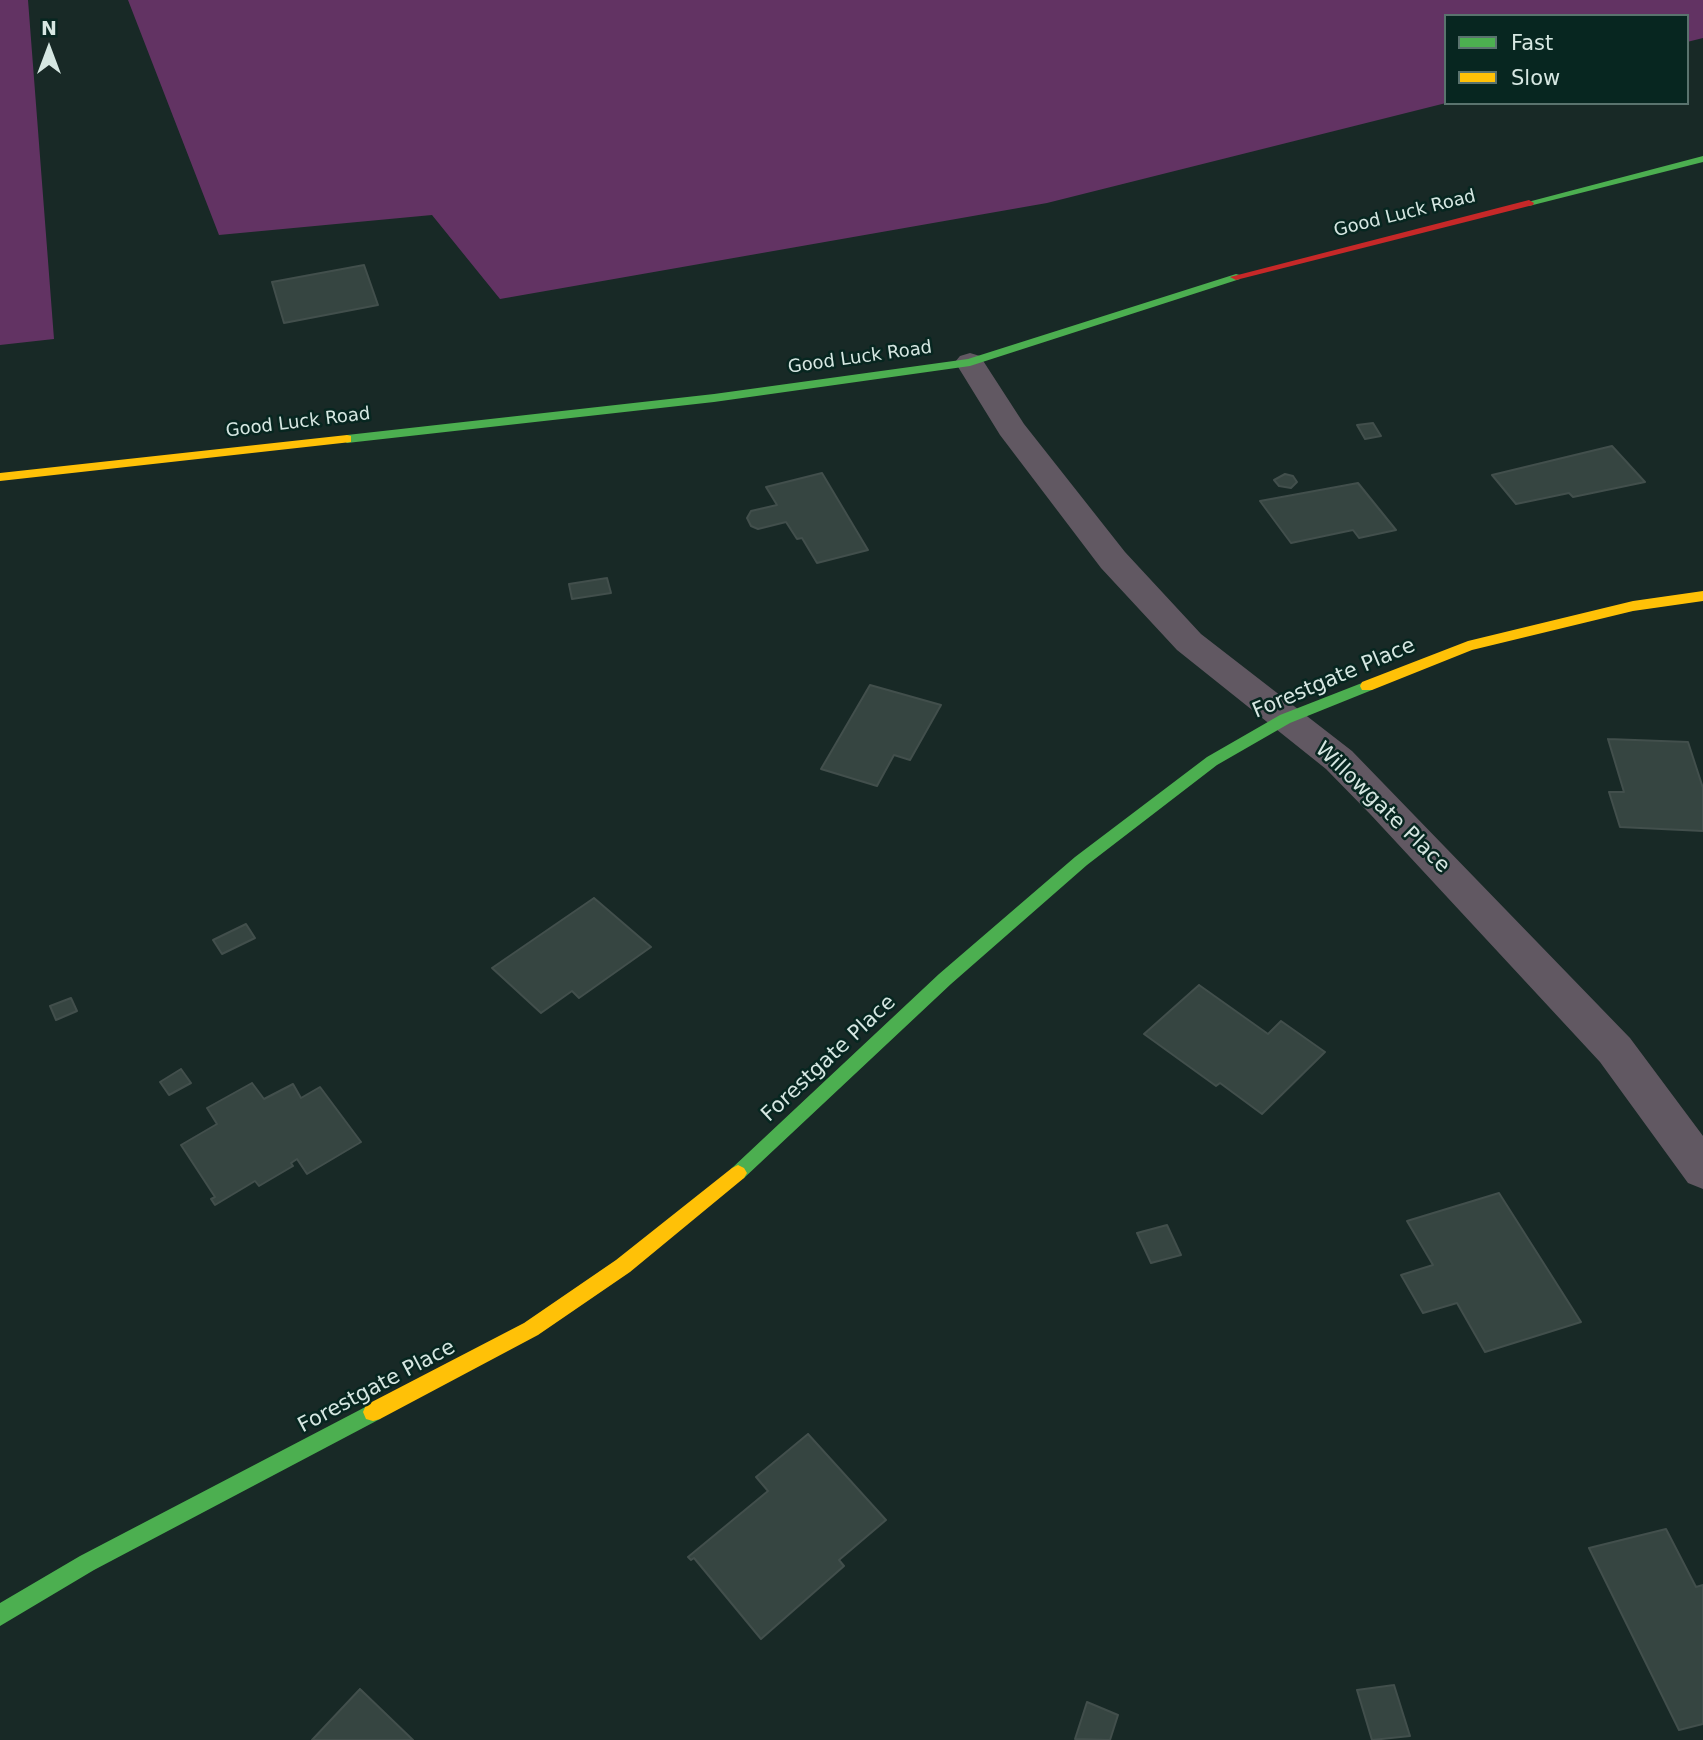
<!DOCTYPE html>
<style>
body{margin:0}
#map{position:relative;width:1703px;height:1740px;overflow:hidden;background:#182926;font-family:"DejaVu Sans",sans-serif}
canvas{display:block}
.legend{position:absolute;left:1444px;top:14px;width:245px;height:91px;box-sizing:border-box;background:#072620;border:2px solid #5a736e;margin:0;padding:9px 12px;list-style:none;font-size:21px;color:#d6e7e2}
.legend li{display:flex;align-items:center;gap:14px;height:35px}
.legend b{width:35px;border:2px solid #5a736e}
.north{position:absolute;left:14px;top:14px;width:70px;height:70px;-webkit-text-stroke:5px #072620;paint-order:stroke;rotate:0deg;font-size:19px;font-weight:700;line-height:28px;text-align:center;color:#d6e7e2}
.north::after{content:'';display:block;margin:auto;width:24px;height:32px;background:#d6e7e2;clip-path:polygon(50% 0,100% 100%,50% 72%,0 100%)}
</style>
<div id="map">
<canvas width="1703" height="1740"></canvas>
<ul class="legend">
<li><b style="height:9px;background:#4caf50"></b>Fast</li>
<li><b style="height:9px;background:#ffc107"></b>Slow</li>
</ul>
<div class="north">N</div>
</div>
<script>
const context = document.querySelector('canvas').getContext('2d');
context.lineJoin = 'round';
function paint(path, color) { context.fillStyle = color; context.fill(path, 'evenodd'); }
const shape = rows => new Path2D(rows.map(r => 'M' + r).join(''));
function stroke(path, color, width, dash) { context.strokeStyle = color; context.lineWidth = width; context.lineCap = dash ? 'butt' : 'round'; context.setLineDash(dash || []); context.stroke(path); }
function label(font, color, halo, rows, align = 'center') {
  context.font = font + ' "DejaVu Sans",sans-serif'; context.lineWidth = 5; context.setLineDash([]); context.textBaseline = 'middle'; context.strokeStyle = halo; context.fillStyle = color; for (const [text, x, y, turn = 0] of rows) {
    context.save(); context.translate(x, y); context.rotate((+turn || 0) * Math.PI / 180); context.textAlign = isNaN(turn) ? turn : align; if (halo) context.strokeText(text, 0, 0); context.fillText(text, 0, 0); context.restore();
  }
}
const forest = shape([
 [0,0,28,0,54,339,0,345],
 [128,0,1703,0,1703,38,1687,42,1687,16,1446,16,1446,103,1047,203,500,299,432,215,219,235]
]);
const building = shape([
 [364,265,378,305,284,323,272,282,364,265],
 [1373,423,1381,436,1365,439,1357,425,1373,423],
 [1612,446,1645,482,1573,497,1569,493,1516,504,1492,475,1612,446],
 [822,473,868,550,817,563,802,538,797,539,786,522,758,529,751,526,747,518,751,511,777,505,766,487,822,473],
 [1285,474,1293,476,1297,482,1291,488,1279,486,1274,480,1285,474],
 [1358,483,1396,530,1359,538,1353,530,1291,543,1260,501,1358,483],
 [607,578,611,593,572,599,569,584,607,578],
 [870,685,941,705,910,760,894,755,877,786,821,769,870,685],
 [1608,739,1688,742,1703,788,1703,831,1620,827,1609,792,1624,792,1608,739],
 [594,898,651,947,579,998,572,991,541,1013,492,968,594,898],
 [246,924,255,938,222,954,213,940,246,924],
 [1199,985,1268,1034,1281,1021,1325,1052,1262,1114,1220,1083,1216,1086,1144,1034,1199,985],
 [71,998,77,1011,56,1020,50,1006,71,998],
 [181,1069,191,1083,169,1095,160,1082,181,1069],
 [252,1083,264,1099,293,1084,301,1098,320,1087,361,1142,307,1174,297,1159,291,1163,293,1166,259,1186,255,1181,215,1205,211,1199,215,1197,181,1145,217,1124,207,1108,252,1083],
 [1499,1193,1581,1322,1485,1352,1457,1303,1423,1313,1401,1275,1433,1265,1407,1221,1499,1193],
 [1167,1225,1181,1255,1151,1263,1137,1233,1167,1225],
 [808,1434,886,1520,839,1560,844,1566,761,1639,694,1558,691,1560,688,1557,768,1491,756,1477,808,1434],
 [1666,1529,1696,1587,1703,1585,1703,1724,1679,1730,1589,1548,1666,1529],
 [1394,1685,1410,1736,1372,1740,1357,1690,1394,1685],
 [360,1689,413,1740,312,1740,360,1689],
 [1087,1702,1118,1715,1110,1740,1075,1739,1087,1702]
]);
const street = shape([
 [970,353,980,356,1024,424,1125,552,1201,634,1352,751,1630,1038,1703,1136,1703,1189,1688,1183,1600,1062,1371,815,1326,769,1177,650,1101,568,1000,435,955,362,960,356,970,353]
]);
const fast = shape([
 [1703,156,1703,162,1529,206,1524,203,1703,156],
 [1236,274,1240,275,1240,279,970,366,714,402,347,443,341,439,347,435,714,394,968,359,1236,274],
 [1367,681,1372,682,1374,686,1372,690,1290,723,1217,765,1087,865,951,984,744,1178,738,1181,732,1178,729,1173,732,1168,939,974,1075,857,1207,757,1280,715,1367,681],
 [373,1403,380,1405,383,1412,380,1419,94,1570,0,1626,0,1603,80,1556,373,1403]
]);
const slow = shape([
 [347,435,351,436,351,442,0,481,0,473,347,435],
 [1703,591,1703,601,1633,611,1472,650,1372,690,1362,690,1360,686,1362,682,1468,641,1633,601,1703,591],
 [738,1165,744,1168,747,1173,744,1178,630,1272,538,1335,380,1419,373,1421,366,1419,363,1412,366,1405,524,1323,616,1260,732,1168,738,1165]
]);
const jam = shape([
 [1529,200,1534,203,1533,205,1236,280,1230,277,1529,200]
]);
const farStreetnames = [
 ["Good Luck Road",1405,214,-14],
 ["Good Luck Road",860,358,-8],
 ["Good Luck Road",298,423,-7]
];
const streetNames = [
 ["Forestgate Place",1334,679,-23],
 ["Willowgate Place",1382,808,44],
 ["Forestgate Place",829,1059,-43],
 ["Forestgate Place",377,1387,-28]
];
paint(forest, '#623363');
paint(building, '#364541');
stroke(building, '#424f4c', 2);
paint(street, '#615862');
paint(fast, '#4caf50');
paint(slow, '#ffc107');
paint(jam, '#c62828');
label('18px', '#d6e7e2', '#072620', farStreetnames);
label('21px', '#d6e7e2', '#072620', streetNames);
</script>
